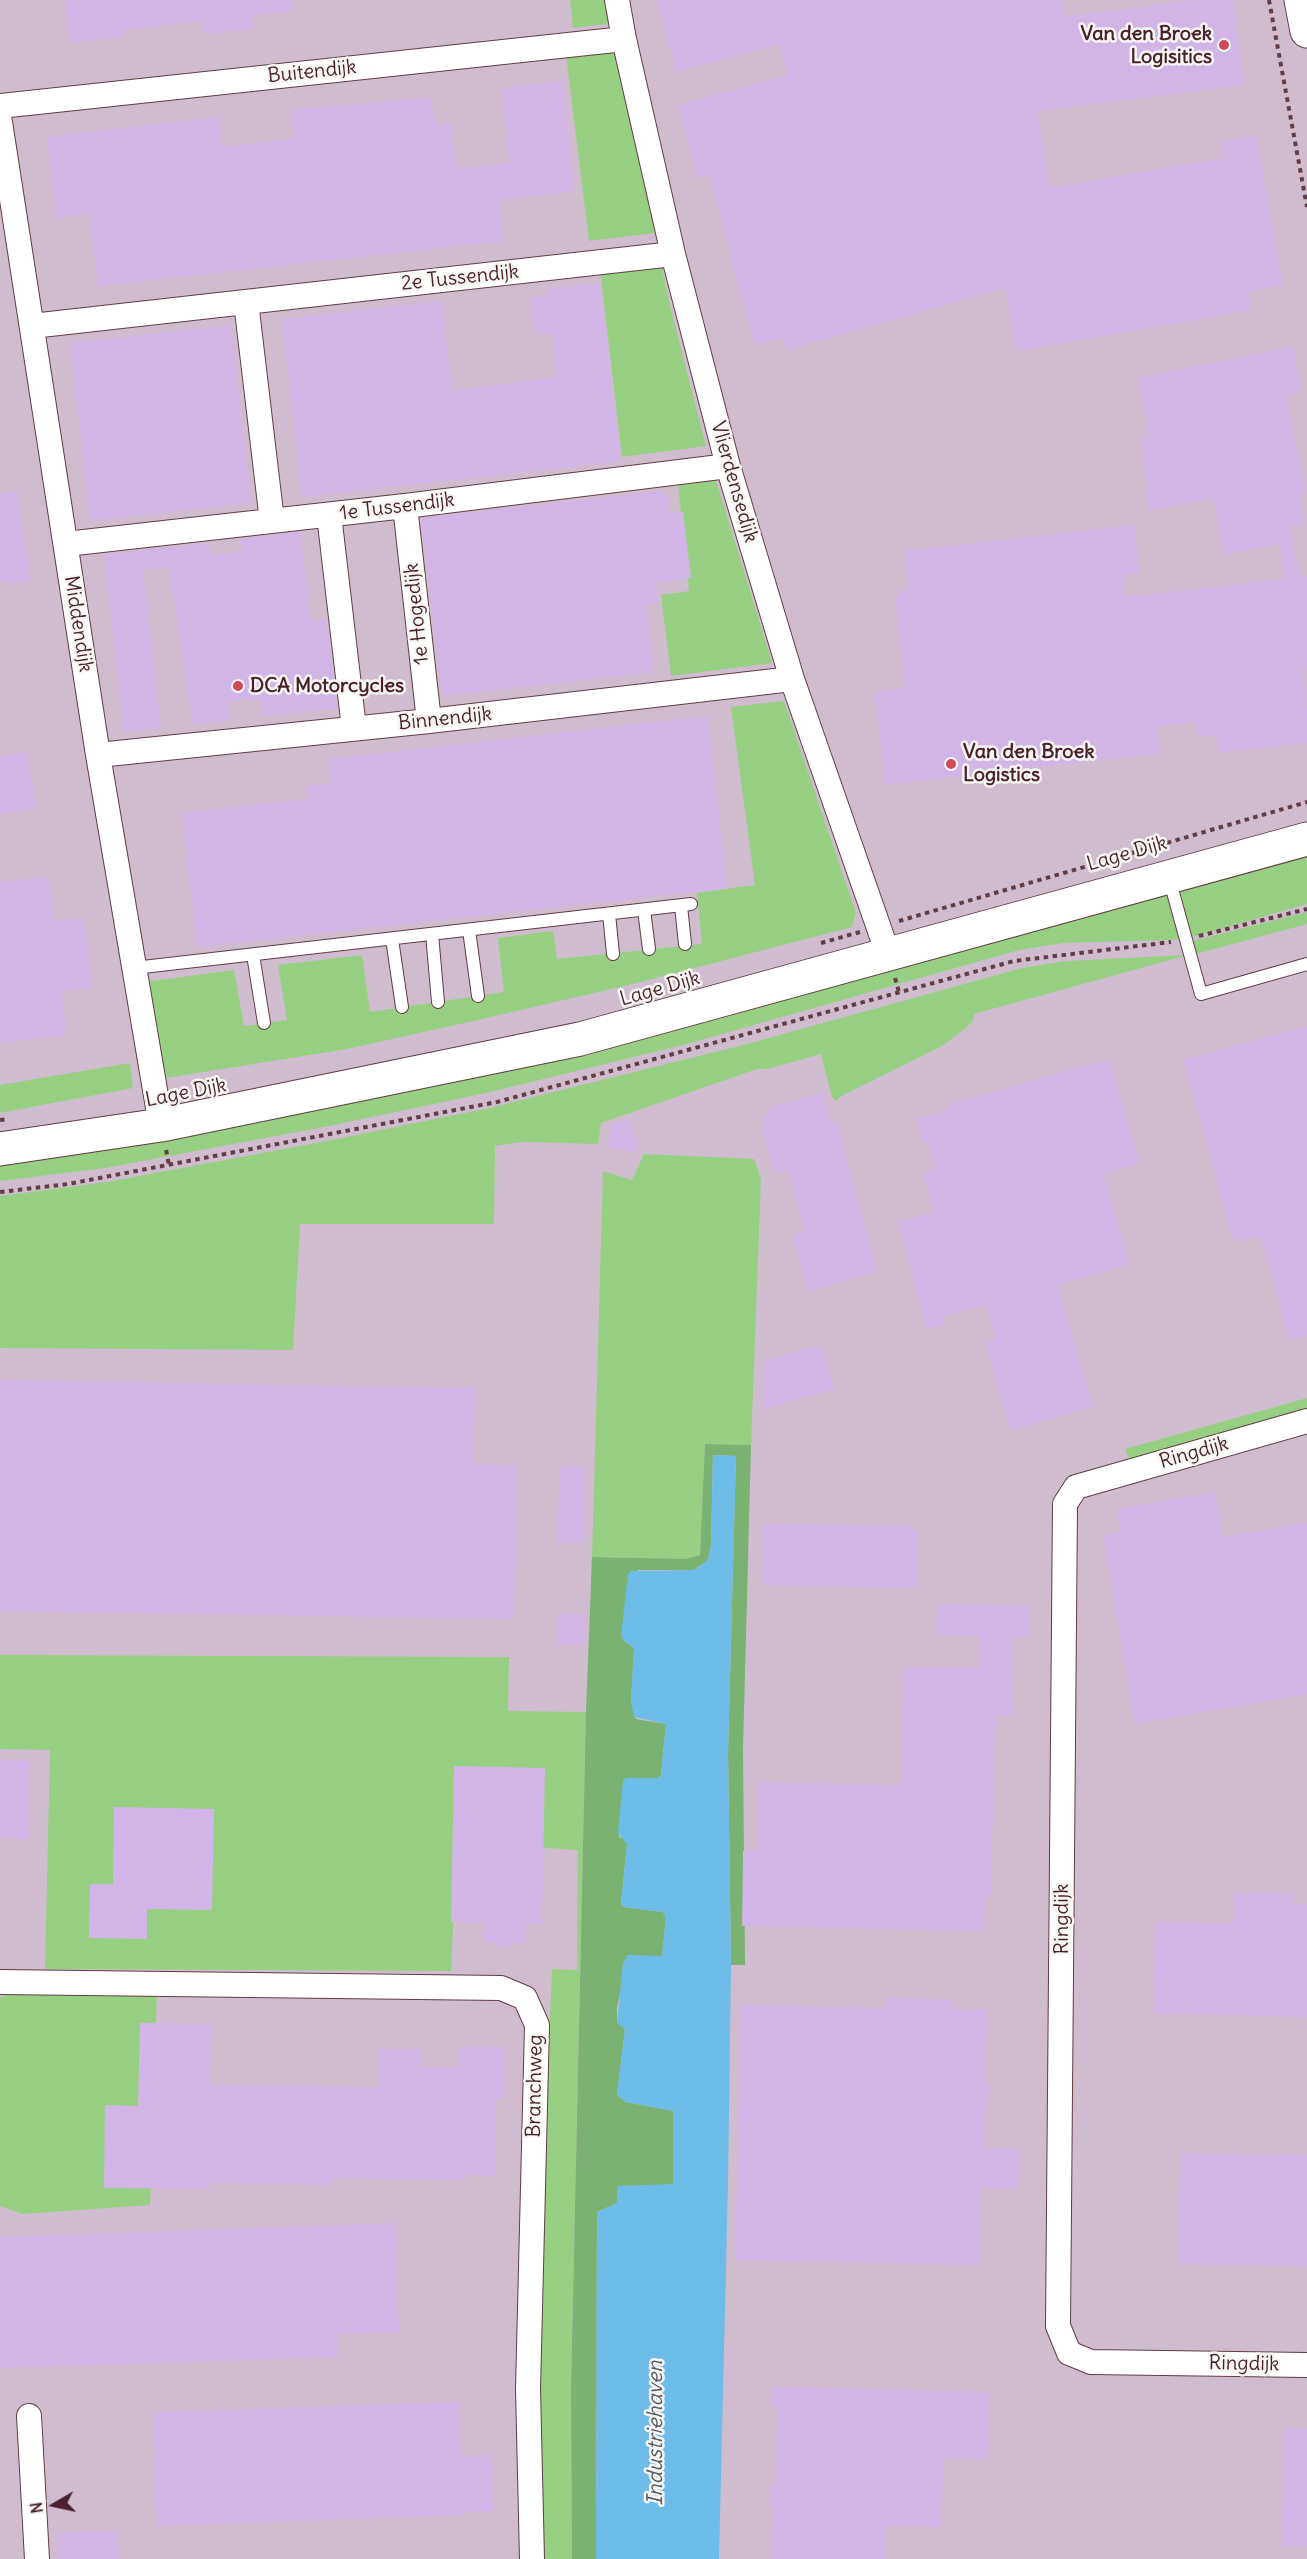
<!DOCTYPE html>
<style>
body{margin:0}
#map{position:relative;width:1307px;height:2559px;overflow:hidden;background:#eee9d3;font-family:Delius,sans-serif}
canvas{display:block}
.north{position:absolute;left:24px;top:2475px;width:60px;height:60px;-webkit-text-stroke:4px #f6f6f2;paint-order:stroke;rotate:261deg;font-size:16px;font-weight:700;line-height:24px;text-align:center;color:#4a1f2b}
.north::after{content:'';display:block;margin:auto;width:21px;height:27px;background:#4a1f2b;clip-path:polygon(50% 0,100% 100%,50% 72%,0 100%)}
</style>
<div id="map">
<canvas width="1307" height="2559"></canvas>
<div class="north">N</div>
</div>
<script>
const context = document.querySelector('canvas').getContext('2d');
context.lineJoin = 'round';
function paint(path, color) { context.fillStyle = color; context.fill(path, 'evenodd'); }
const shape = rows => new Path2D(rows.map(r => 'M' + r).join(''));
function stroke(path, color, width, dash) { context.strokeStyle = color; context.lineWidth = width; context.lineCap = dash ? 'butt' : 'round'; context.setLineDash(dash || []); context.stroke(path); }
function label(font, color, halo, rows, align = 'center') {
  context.font = font + ' Delius,sans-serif'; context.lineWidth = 5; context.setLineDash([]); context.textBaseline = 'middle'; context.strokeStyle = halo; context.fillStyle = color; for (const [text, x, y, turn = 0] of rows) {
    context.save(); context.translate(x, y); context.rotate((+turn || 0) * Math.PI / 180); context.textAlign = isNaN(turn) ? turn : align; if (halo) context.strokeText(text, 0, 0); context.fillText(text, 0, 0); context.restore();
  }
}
const industrial = shape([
 [0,0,1307,0,1307,2559,0,2559]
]);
const green = shape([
 [570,0,610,0,614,23,573,28],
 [619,49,655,233,589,241,566,55],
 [661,262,671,310,706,446,622,457,600,269],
 [716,480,772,663,671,676,661,595,689,591,678,484],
 [784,701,856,913,852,927,633,984,469,1022,347,1049,160,1079,145,982,234,970,244,1026,287,1020,278,965,362,955,370,1012,504,992,498,938,553,931,557,959,702,944,697,893,755,885,731,707],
 [1307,853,1307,904,1200,935,1171,940,1063,943,1019,950,683,1045,486,1093,329,1126,105,1168,0,1181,0,1165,103,1151,263,1121,514,1066],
 [1307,912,1307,924,1192,955,1189,942],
 [1188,955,974,1014,974,1019,967,1027,942,1046,841,1096,836,1101,832,1097,821,1054,767,1069,757,1069,601,1123,598,1144,522,1142,495,1146,494,1224,300,1224,293,1350,0,1348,0,1196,107,1182,332,1140,489,1108,747,1044,1022,968,1065,961],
 [130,1063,133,1088,0,1113,0,1085],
 [644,1154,754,1159,761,1179,751,1445,705,1444,700,1555,686,1559,592,1557,603,1171,632,1180],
 [1307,1398,1307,1415,1132,1465,1125,1449],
 [0,1655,509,1657,508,1711,586,1712,571,2389,572,2559,544,2559,539,2389,542,2213,552,1969,577,1970,578,1850,457,1842,451,1971,45,1969,50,1750,0,1749],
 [12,1992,157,1992,150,2205,23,2214,0,2206,0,1998]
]);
const forest = shape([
 [705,1444,751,1445,743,1749,745,1965,731,1965,728,1752,736,1456,713,1455,711,1545,708,1560,694,1570,638,1570,621,1636,625,1642,634,1648,631,1702,636,1719,666,1724,661,1775,658,1778,627,1778,619,1837,626,1840,627,1844,621,1904,624,1907,663,1912,666,1918,662,1957,628,1955,617,2008,617,2022,625,2029,617,2095,626,2102,673,2111,673,2185,618,2186,617,2203,597,2212,596,2559,572,2559,571,2389,586,1712,592,1557,686,1559,700,1555]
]);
const water = shape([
 [713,1455,736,1456,728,1752,731,1965,728,2183,719,2559,596,2559,597,2212,617,2203,618,2186,673,2184,673,2111,626,2102,617,2095,625,2029,617,2023,623,1963,628,1955,662,1956,666,1918,663,1912,624,1907,621,1904,627,1844,618,1833,623,1780,627,1778,658,1778,661,1775,666,1724,634,1717,631,1702,634,1648,625,1642,621,1636,628,1574,631,1571,694,1570,708,1560,711,1545]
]);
const building = shape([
 [65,0,292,0,293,11,253,15,254,28,205,34,203,21,124,30,124,37,70,43],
 [657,0,1062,0,1064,17,1196,0,1233,0,1244,85,1037,111,1050,188,1223,158,1220,142,1256,135,1283,285,1247,292,1251,310,1016,351,1005,288,786,350,783,338,755,345,709,175,697,178,678,105,788,75,780,44,676,72],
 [563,81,575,191,499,200,503,241,98,286,90,214,56,218,47,137,219,117,222,147,294,139,291,109,431,98,435,125,451,124,456,169,510,163,501,88],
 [600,283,621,461,302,497,282,319,442,301,452,391,557,377,552,333,535,335,530,298,547,296,546,289],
 [231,325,251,503,90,521,70,343],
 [1293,347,1301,392,1286,395,1306,494,1299,495,1304,523,1290,526,1300,577,1307,576,1307,668,1302,668,1307,711,1307,743,1218,753,1216,735,1198,737,1196,722,1157,726,1160,753,885,785,875,692,905,688,895,598,909,585,904,551,1134,525,1139,572,1123,575,1126,597,1284,579,1279,544,1224,555,1213,498,1149,511,1141,436,1149,434,1138,378],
 [17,491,31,581,10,584,10,581,0,582,0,494],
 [661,491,668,496,670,513,683,512,691,578,656,582,658,603,646,604,654,672,442,696,421,518],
 [300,532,311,621,327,619,337,708,262,716,260,698,227,702,230,720,193,724,169,567,143,570,161,728,124,732,104,554,209,543,211,556,241,552,240,539],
 [708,716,727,888,197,947,182,813,308,799,306,786,331,783,328,759],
 [27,752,36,808,0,814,0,757],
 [49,877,54,921,84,918,92,988,62,991,66,1035,0,1043,0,882],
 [1307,1026,1307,1336,1290,1341,1260,1235,1234,1242,1183,1060],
 [1109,1059,1139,1163,1103,1174,1129,1264,1057,1285,1093,1407,1010,1430,985,1342,996,1339,986,1305,942,1317,944,1325,927,1329,898,1222,934,1212,924,1173,936,1170,929,1145,922,1141,916,1119,946,1111,950,1104],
 [822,1093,831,1124,837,1122,877,1272,808,1291,793,1236,805,1232,788,1170,775,1173,761,1124,771,1107],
 [629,1118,637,1142,635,1152,607,1147,612,1124],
 [821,1345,834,1389,763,1409,763,1361],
 [0,1380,475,1388,473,1464,516,1465,514,1619,0,1611],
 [559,1466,584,1466,583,1543,558,1543],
 [1215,1492,1223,1537,1307,1523,1307,1694,1135,1724,1103,1536,1121,1532,1117,1509],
 [764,1524,911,1526,918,1534,918,1588,762,1585],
 [937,1604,1030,1606,1029,1637,1012,1637,1013,1715,995,1715,991,1895,986,1895,983,1931,742,1926,743,1851,757,1851,758,1782,901,1785,903,1667,979,1668,979,1636,936,1635],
 [557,1614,583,1614,583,1645,557,1645],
 [0,1760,30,1761,29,1839,0,1838],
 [454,1766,545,1768,542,1924,526,1923,525,1943,513,1942,513,1947,497,1947,497,1942,484,1942,485,1923,451,1922],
 [114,1807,214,1809,212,1910,147,1909,147,1939,89,1938,90,1884,113,1884],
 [1233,1893,1294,1893,1293,1904,1307,1904,1307,2017,1154,2013,1155,1921,1233,1924],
 [886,1998,951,2000,951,2009,987,2010,985,2085,991,2086,984,2118,983,2148,1019,2149,1018,2189,980,2188,979,2265,735,2260,741,2005,886,2008],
 [140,2023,211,2024,210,2085,380,2087,380,2049,422,2049,422,2067,459,2067,460,2047,503,2047,503,2098,496,2098,495,2176,466,2175,466,2180,332,2178,332,2185,209,2183,209,2189,104,2188,105,2105,138,2106],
 [1181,2153,1307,2155,1307,2266,1179,2264],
 [396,2223,399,2332,337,2334,337,2357,0,2368,0,2237],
 [771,2387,990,2392,988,2459,943,2458,942,2527,886,2526,886,2559,772,2559,773,2506,770,2506,770,2485,776,2485,777,2406,771,2406],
 [459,2402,461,2456,492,2455,494,2511,463,2512,463,2515,157,2526,153,2412],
 [1284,2428,1307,2429,1307,2546,1282,2546],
 [118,2531,119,2559,58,2559,57,2533]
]);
const path = shape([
 [1269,0,1307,207],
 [899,921,1307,802],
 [1199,936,1307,909],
 [821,943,860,932],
 [895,978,899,992],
 [0,1120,8,1119],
 [166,1150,169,1165],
 [0,1192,68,1184,497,1102,1014,961,1171,942]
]);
const lane = shape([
 [1169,878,1201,994,1307,964],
 [681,906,685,944],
 [644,910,649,949],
 [609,914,613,954],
 [469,930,478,996],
 [432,934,438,1002],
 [392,939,402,1007],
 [253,955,264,1023],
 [134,968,691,904]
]);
const street = shape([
 [617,0,624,39,673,254,728,466,792,679,888,954],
 [0,106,624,39],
 [0,122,98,755,161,1125],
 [246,302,272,521],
 [32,326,673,254],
 [405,506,429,721],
 [329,515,354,728],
 [66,544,405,506,728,466],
 [98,755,429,721,792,679],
 [1307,1421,1076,1487,1065,1504,1058,2326,1069,2353,1091,2362,1307,2365],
 [0,1982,501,1988,525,1998,537,2025,528,2389,532,2559],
 [29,2416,37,2559]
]);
const secondary = shape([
 [1301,0,1307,31],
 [0,1149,161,1125,580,1039,1307,839]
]);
const markers = [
 [1224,45,6,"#d1495b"],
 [238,686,6,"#d1495b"],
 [951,764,6,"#d1495b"]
];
const poiNames = [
 ["Van den Broek",1212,34,"right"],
 ["Logisitics",1212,57,"right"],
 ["DCA Motorcycles",250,686],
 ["Van den Broek",963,752],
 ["Logistics",963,775]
];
const streetNames = [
 ["Buitendijk",312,72,-6],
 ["2e Tussendijk",460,278,-6],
 ["Vlierdensedijk",734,482,74],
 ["1e Tussendijk",397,507,-7],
 ["1e Hogedijk",417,614,-96],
 ["Middendijk",78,624,81],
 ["Binnendijk",445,719,-6],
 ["Lage Dijk",1127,854,-16],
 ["Lage Dijk",660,989,-16],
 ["Lage Dijk",186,1093,-11],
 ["Ringdijk",1194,1453,-16],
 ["Ringdijk",1062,1919,-90],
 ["Branchweg",535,2086,-89],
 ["Ringdijk",1244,2364,1]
];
const waterNames = [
 ["Industriehaven",656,2433,-90]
];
paint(industrial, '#cfbdcf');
paint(green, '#97d083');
paint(forest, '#79b271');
paint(water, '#6dbce8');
paint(building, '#d2b5e7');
stroke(lane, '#633d44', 14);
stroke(street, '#633d44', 26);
stroke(secondary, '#633d44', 35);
stroke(path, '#633d44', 4, [4.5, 4.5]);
stroke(lane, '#fff', 12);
stroke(street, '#fff', 24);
stroke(secondary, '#fff', 33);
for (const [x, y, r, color] of markers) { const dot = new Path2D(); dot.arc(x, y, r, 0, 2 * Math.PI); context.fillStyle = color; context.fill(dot); stroke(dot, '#f6f6f2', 2); }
label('bold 20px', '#4a1f2b', '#f6f6f2', poiNames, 'left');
label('20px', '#4a1f2b', '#f6f6f2', streetNames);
label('italic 21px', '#56566d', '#f6f6f2', waterNames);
</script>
